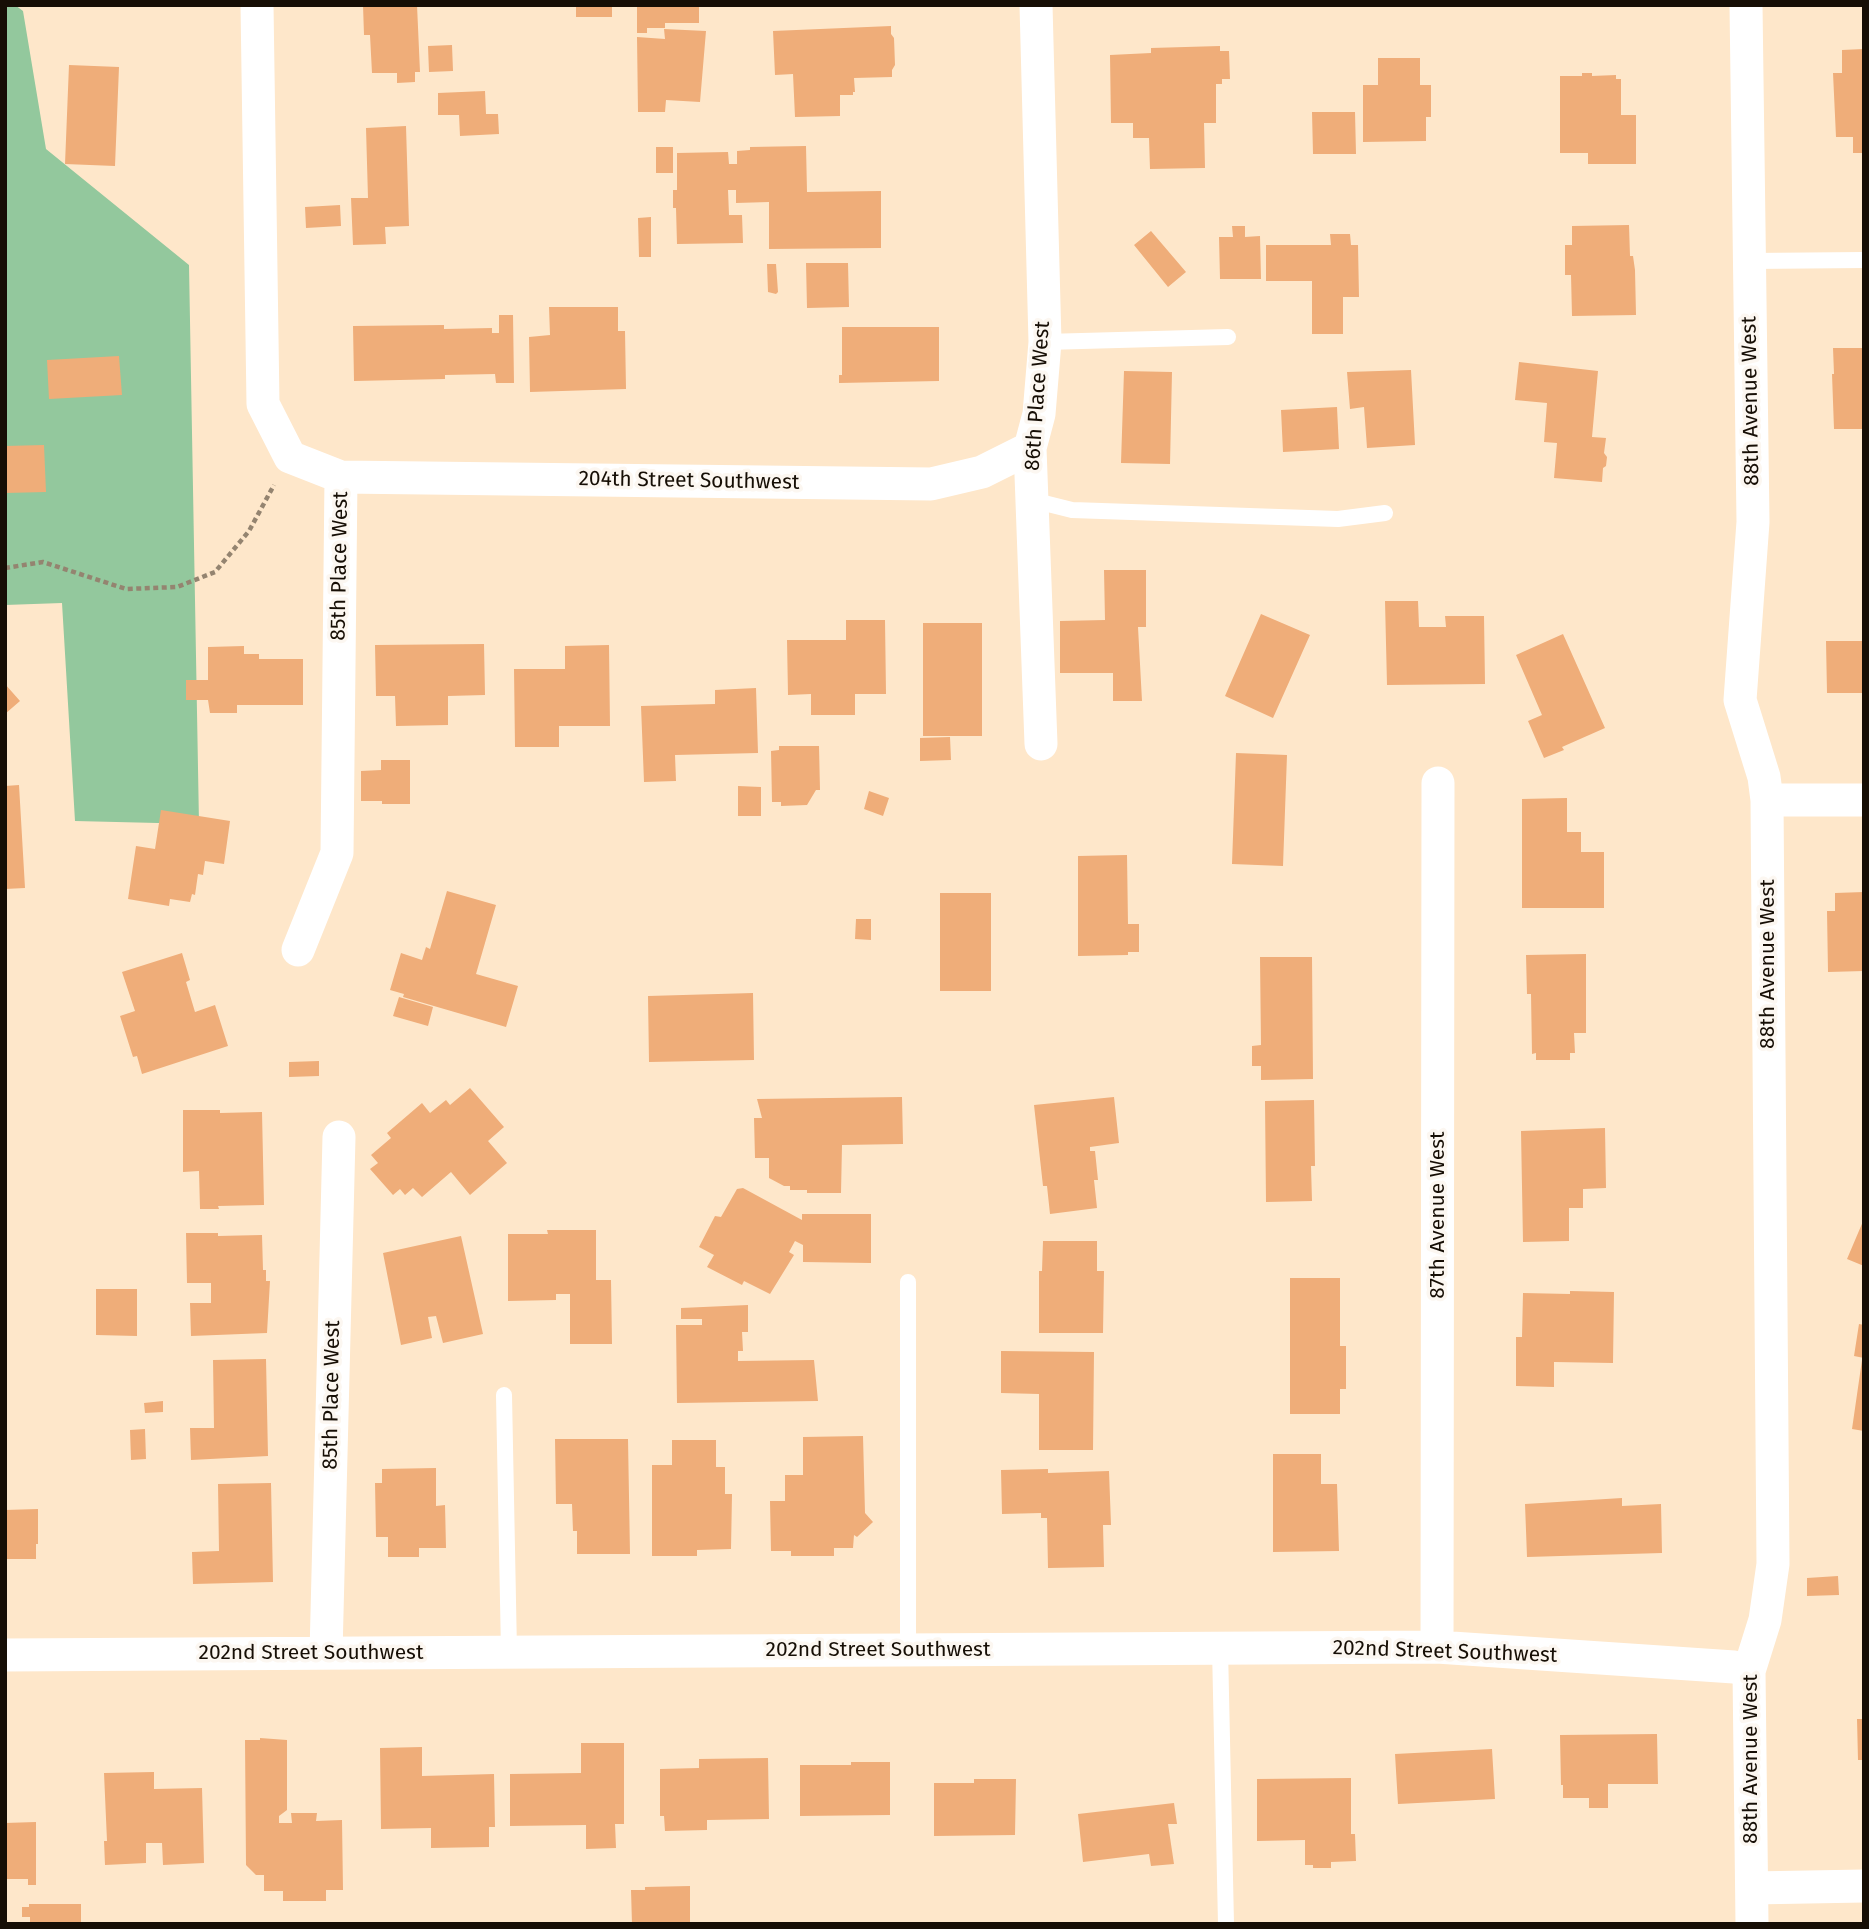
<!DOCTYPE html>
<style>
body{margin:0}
#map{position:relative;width:1869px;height:1929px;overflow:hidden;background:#fee7ca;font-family:"Fira Sans",sans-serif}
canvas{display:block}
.frame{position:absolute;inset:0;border:7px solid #160e05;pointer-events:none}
</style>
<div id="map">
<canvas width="1869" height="1929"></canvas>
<div class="frame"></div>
</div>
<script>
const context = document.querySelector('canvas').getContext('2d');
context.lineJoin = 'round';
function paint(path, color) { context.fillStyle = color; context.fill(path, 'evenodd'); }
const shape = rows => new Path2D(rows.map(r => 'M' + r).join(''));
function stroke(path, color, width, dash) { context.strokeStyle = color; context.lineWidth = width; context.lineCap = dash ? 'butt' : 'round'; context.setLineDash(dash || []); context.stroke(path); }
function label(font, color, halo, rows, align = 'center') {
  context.font = font + ' "Fira Sans",sans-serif'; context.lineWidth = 7; context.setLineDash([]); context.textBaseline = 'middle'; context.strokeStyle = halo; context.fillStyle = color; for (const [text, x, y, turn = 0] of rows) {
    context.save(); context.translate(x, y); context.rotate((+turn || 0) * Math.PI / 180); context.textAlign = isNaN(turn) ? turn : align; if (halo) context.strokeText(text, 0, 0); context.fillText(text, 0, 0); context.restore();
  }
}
const green = shape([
 [5,5,15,5,23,11,46,149,189,265,199,824,75,821,62,603,5,605]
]);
const building = shape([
 [363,5,417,5,420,72,415,72,415,82,397,83,397,73,372,73,370,35,364,35],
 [576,5,612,5,612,17,576,17],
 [637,5,699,5,699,23,665,23,665,28,647,28,647,33,637,33],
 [891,26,891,34,894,38,895,65,892,70,892,77,854,78,855,92,853,92,853,95,840,95,840,116,795,117,793,74,775,75,773,31],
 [664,29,706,31,700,102,666,100,665,112,638,112,637,37,665,39],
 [452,45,453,71,429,72,428,46],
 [1220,46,1220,51,1229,51,1230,79,1222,79,1222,84,1216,84,1216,123,1204,123,1205,168,1150,169,1149,138,1133,138,1133,123,1111,123,1110,55,1151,53,1151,48],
 [1864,49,1864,153,1853,153,1853,137,1836,137,1833,73,1842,73,1842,50],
 [1378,58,1420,58,1420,85,1431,85,1431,117,1426,117,1426,141,1363,142,1363,85,1378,85],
 [69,65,119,67,115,166,65,164],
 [1582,73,1592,73,1592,76,1616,75,1616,79,1621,79,1621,115,1636,115,1636,164,1588,164,1588,153,1560,153,1560,76,1582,76],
 [485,91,486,114,498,114,499,134,460,136,459,115,438,115,438,93],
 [1312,112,1355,112,1356,154,1313,154],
 [406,126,409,226,385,227,386,244,353,245,351,198,368,198,366,128],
 [806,146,807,192,881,191,881,248,769,249,769,202,736,203,736,190,728,190,729,215,742,215,743,243,677,244,676,208,673,208,673,190,677,190,677,153,728,152,729,164,737,164,737,151,750,150,750,147],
 [656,147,673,147,673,173,656,173],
 [340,205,341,226,306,228,305,207],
 [651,217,651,257,639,257,638,218],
 [1629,225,1630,256,1633,256,1635,270,1636,315,1572,316,1571,275,1565,275,1565,245,1572,245,1572,226],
 [1232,226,1245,226,1245,237,1260,236,1261,279,1220,279,1219,237,1233,237],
 [1151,231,1186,272,1168,287,1134,245],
 [1330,234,1350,234,1351,245,1358,245,1359,297,1343,297,1343,334,1312,334,1312,281,1266,281,1266,245,1331,245],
 [806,263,848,263,849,307,807,308],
 [767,264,776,264,778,292,776,294,768,292],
 [549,307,618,307,618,331,625,331,626,389,530,392,529,337,550,335],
 [499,315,513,315,514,383,496,383,495,374,445,375,445,379,354,381,353,326,444,325,444,329,492,328,492,333,499,333],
 [842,327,939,327,939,381,839,383,839,375,842,375],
 [1833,348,1864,348,1864,429,1834,429,1832,374,1834,374],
 [119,356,122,395,49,399,47,360],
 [1519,362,1598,371,1592,437,1606,438,1604,453,1607,457,1606,466,1603,468,1602,482,1554,478,1557,443,1544,442,1547,403,1515,400],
 [1411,370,1415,445,1367,448,1364,407,1350,409,1347,372],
 [1124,371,1172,372,1170,464,1121,463],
 [1337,407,1339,449,1283,452,1281,410],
 [44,445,46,492,5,493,5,446],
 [1104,570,1146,570,1146,627,1138,627,1142,701,1113,701,1113,673,1060,673,1060,621,1105,620],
 [1385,601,1418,601,1419,627,1446,627,1445,616,1484,616,1485,684,1387,685],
 [1261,614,1310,635,1273,718,1225,696],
 [846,620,885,620,886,694,855,694,855,715,811,715,811,694,788,695,787,640,846,640],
 [923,623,982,623,982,736,923,736],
 [1563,634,1605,728,1562,747,1564,750,1544,758,1528,721,1542,715,1516,655],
 [1826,641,1864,641,1864,693,1827,693],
 [484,644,485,695,448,696,448,725,396,726,395,696,376,696,375,645],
 [609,645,610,726,559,726,559,747,515,747,514,669,565,669,565,646],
 [244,646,244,654,259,654,259,659,303,659,303,705,237,705,237,713,210,713,208,700,186,700,186,680,208,680,208,647],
 [5,684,20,701,5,714],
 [756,688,758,753,675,755,676,781,644,782,641,706,715,704,715,690],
 [950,737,951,760,920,761,920,738],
 [779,746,819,746,820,790,816,790,807,805,781,806,781,802,772,802,771,751,779,750],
 [1236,753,1287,755,1283,866,1232,864],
 [381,760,410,760,410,804,382,804,382,801,361,801,361,771,381,770],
 [19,785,25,888,5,889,5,786],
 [738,786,761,787,761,816,738,816],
 [869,791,889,798,883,816,864,809],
 [1567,798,1567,832,1581,832,1581,852,1604,852,1604,908,1522,908,1522,799],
 [161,810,230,821,224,864,205,861,203,875,198,874,195,895,192,894,190,902,170,899,169,906,128,899,136,846,155,849],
 [1127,855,1128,924,1139,924,1139,952,1128,952,1128,955,1078,956,1078,856],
 [447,891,496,905,476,974,518,986,506,1027,403,997,404,994,390,990,401,953,422,960,426,947,430,949],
 [1864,892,1864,971,1828,972,1827,911,1835,911,1835,893],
 [940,893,991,893,991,991,940,991],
 [856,919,871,919,871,940,855,939],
 [182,953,190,980,186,982,195,1012,215,1005,228,1046,142,1074,137,1056,133,1057,120,1016,135,1011,122,972],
 [1586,954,1586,1033,1574,1033,1575,1053,1570,1053,1570,1060,1536,1060,1536,1053,1532,1054,1531,994,1527,994,1526,955],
 [1260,957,1312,957,1313,1079,1261,1080,1261,1066,1252,1066,1252,1046,1261,1045],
 [753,993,754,1060,649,1062,648,996],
 [399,997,433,1007,428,1026,393,1016],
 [319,1061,319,1076,289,1077,289,1062],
 [470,1088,504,1127,488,1141,507,1163,470,1195,451,1172,422,1197,413,1188,405,1195,400,1189,393,1195,370,1169,378,1163,371,1155,391,1138,387,1133,422,1103,430,1113,446,1100,450,1105],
 [902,1097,903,1144,842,1145,841,1193,807,1193,807,1190,790,1190,790,1186,784,1186,769,1178,769,1158,755,1158,754,1118,762,1118,757,1099],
 [1114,1097,1119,1143,1090,1147,1090,1151,1095,1151,1098,1180,1094,1180,1097,1208,1050,1214,1047,1186,1043,1186,1034,1105],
 [1314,1100,1315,1166,1311,1166,1312,1201,1266,1202,1265,1101],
 [183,1110,220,1110,220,1113,262,1112,264,1205,218,1206,219,1209,200,1209,199,1171,183,1172],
 [1605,1128,1606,1188,1583,1189,1583,1208,1569,1208,1569,1241,1523,1242,1521,1131],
 [743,1188,802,1220,802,1214,871,1214,871,1263,803,1262,803,1245,795,1241,789,1252,794,1255,770,1294,744,1281,742,1285,707,1267,714,1255,699,1247,715,1216,721,1217,737,1189],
 [1864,1219,1864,1266,1847,1259],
 [547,1230,596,1230,596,1280,611,1280,612,1344,570,1344,570,1294,556,1294,556,1300,508,1301,508,1234,548,1234],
 [186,1233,218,1233,218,1236,262,1235,263,1270,266,1270,266,1281,270,1281,267,1333,191,1336,190,1303,211,1303,211,1283,187,1283],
 [461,1236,483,1334,443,1343,436,1316,428,1317,432,1338,401,1345,383,1253],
 [1043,1241,1097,1241,1097,1271,1104,1271,1103,1333,1039,1333,1039,1271,1042,1271],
 [1290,1278,1340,1278,1340,1346,1346,1346,1346,1389,1340,1389,1340,1414,1290,1414],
 [96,1289,137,1289,137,1336,96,1335],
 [1570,1291,1614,1292,1613,1363,1554,1362,1554,1387,1516,1386,1516,1337,1522,1337,1523,1293,1570,1294],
 [748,1305,748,1332,742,1332,743,1351,738,1351,738,1361,814,1360,818,1401,677,1403,676,1325,702,1325,702,1319,681,1319,681,1308],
 [1859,1324,1864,1325,1864,1358,1854,1356],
 [1001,1351,1094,1352,1093,1450,1039,1450,1039,1394,1001,1393],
 [266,1359,268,1456,191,1460,190,1428,214,1428,213,1360],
 [1862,1360,1864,1360,1864,1431,1852,1429],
 [163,1401,163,1412,145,1413,144,1403],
 [145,1429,146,1459,131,1460,130,1430],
 [863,1436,865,1513,873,1522,857,1537,854,1535,853,1548,834,1548,834,1556,791,1556,791,1551,771,1551,770,1501,785,1501,785,1475,803,1475,803,1437],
 [555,1439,628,1439,630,1554,577,1554,577,1531,573,1531,572,1504,556,1504],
 [672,1440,716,1440,716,1467,725,1467,725,1494,732,1494,731,1549,697,1550,697,1556,652,1556,652,1465,672,1465],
 [1273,1454,1321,1454,1321,1484,1337,1484,1339,1551,1273,1552],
 [436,1468,436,1506,445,1505,446,1548,419,1548,419,1557,388,1557,388,1537,376,1537,375,1483,382,1483,382,1469],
 [1048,1469,1048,1473,1109,1471,1111,1525,1103,1525,1104,1567,1048,1568,1047,1518,1041,1518,1041,1513,1002,1514,1001,1470],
 [271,1483,273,1582,193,1584,192,1552,219,1551,218,1484],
 [1622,1498,1622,1506,1661,1504,1662,1553,1527,1557,1525,1504],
 [38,1509,38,1544,36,1544,36,1559,5,1559,5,1510],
 [1838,1576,1839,1595,1807,1596,1807,1578],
 [1857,1719,1864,1719,1864,1760,1858,1760],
 [1657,1734,1658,1784,1608,1784,1608,1808,1589,1808,1589,1798,1563,1798,1563,1785,1561,1785,1560,1735],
 [260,1738,287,1740,287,1810,279,1816,279,1823,292,1823,291,1813,317,1813,316,1821,342,1820,343,1890,326,1890,326,1901,283,1901,283,1891,264,1891,264,1875,256,1875,246,1865,245,1740,260,1740],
 [581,1743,624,1743,624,1824,615,1824,616,1848,586,1849,586,1825,510,1826,510,1774,581,1773],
 [422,1747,422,1776,494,1774,495,1827,489,1827,489,1847,431,1848,431,1828,381,1829,380,1748],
 [1492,1749,1495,1799,1398,1804,1395,1754],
 [768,1758,769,1819,707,1820,707,1830,665,1831,664,1816,660,1816,660,1769,699,1768,699,1759],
 [851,1762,890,1762,890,1815,800,1816,800,1765,851,1765],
 [154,1772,154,1789,202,1788,204,1863,163,1865,162,1843,146,1843,146,1863,105,1865,104,1841,107,1841,104,1773],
 [1351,1778,1351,1834,1355,1834,1356,1861,1331,1862,1331,1868,1313,1868,1313,1865,1305,1865,1305,1840,1257,1841,1257,1779],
 [974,1779,1016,1779,1015,1835,934,1836,934,1783,974,1783],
 [1174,1803,1177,1824,1168,1824,1174,1864,1151,1866,1149,1854,1083,1862,1078,1814],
 [36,1822,36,1885,28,1885,28,1879,5,1879,5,1823],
 [690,1886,690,1924,632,1924,631,1890,645,1890,645,1887],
 [29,1904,81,1904,81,1924,30,1924,30,1917,22,1917,22,1907,29,1907]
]);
const path = shape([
 [5,568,43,562,126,589,177,587,215,572,249,531,274,485]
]);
const service = shape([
 [1750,261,1864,260],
 [1045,342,1228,337],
 [1032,500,1072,510,1338,519,1385,513],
 [504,1395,509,1652],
 [1220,1648,1226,1924],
 [908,1650,908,1282]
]);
const minor = shape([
 [257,5,263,404,290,457,341,477,337,853,298,950],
 [1036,5,1045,342,1039,414,1030,448,1041,744],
 [1746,5,1753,522,1740,700,1764,777,1767,800,1773,1564,1765,1620,1749,1671,1752,1924],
 [341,477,931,484,982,472,1030,448],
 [1767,800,1864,800],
 [1437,1647,1438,783],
 [326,1653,339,1137],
 [5,1655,1437,1647,1734,1667,1749,1671],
 [1752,1888,1864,1886]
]);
const streetNames = [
 ["86th Place West",1038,396,-86],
 ["88th Avenue West",1751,401,-91],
 ["204th Street Southwest",689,481,1],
 ["85th Place West",340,566,-89],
 ["88th Avenue West",1768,964,-90],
 ["87th Avenue West",1438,1215,-90],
 ["85th Place West",332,1395,-89],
 ["202nd Street Southwest",878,1650],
 ["202nd Street Southwest",1445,1652,2],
 ["202nd Street Southwest",311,1653],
 ["88th Avenue West",1751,1759,-90]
];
paint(green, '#93c89d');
paint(building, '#efad79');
stroke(path, '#948470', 4.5, [5, 3.5]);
stroke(service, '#fff', 16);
stroke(minor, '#fff', 33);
label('21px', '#160e05', '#fcf7f1', streetNames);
</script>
